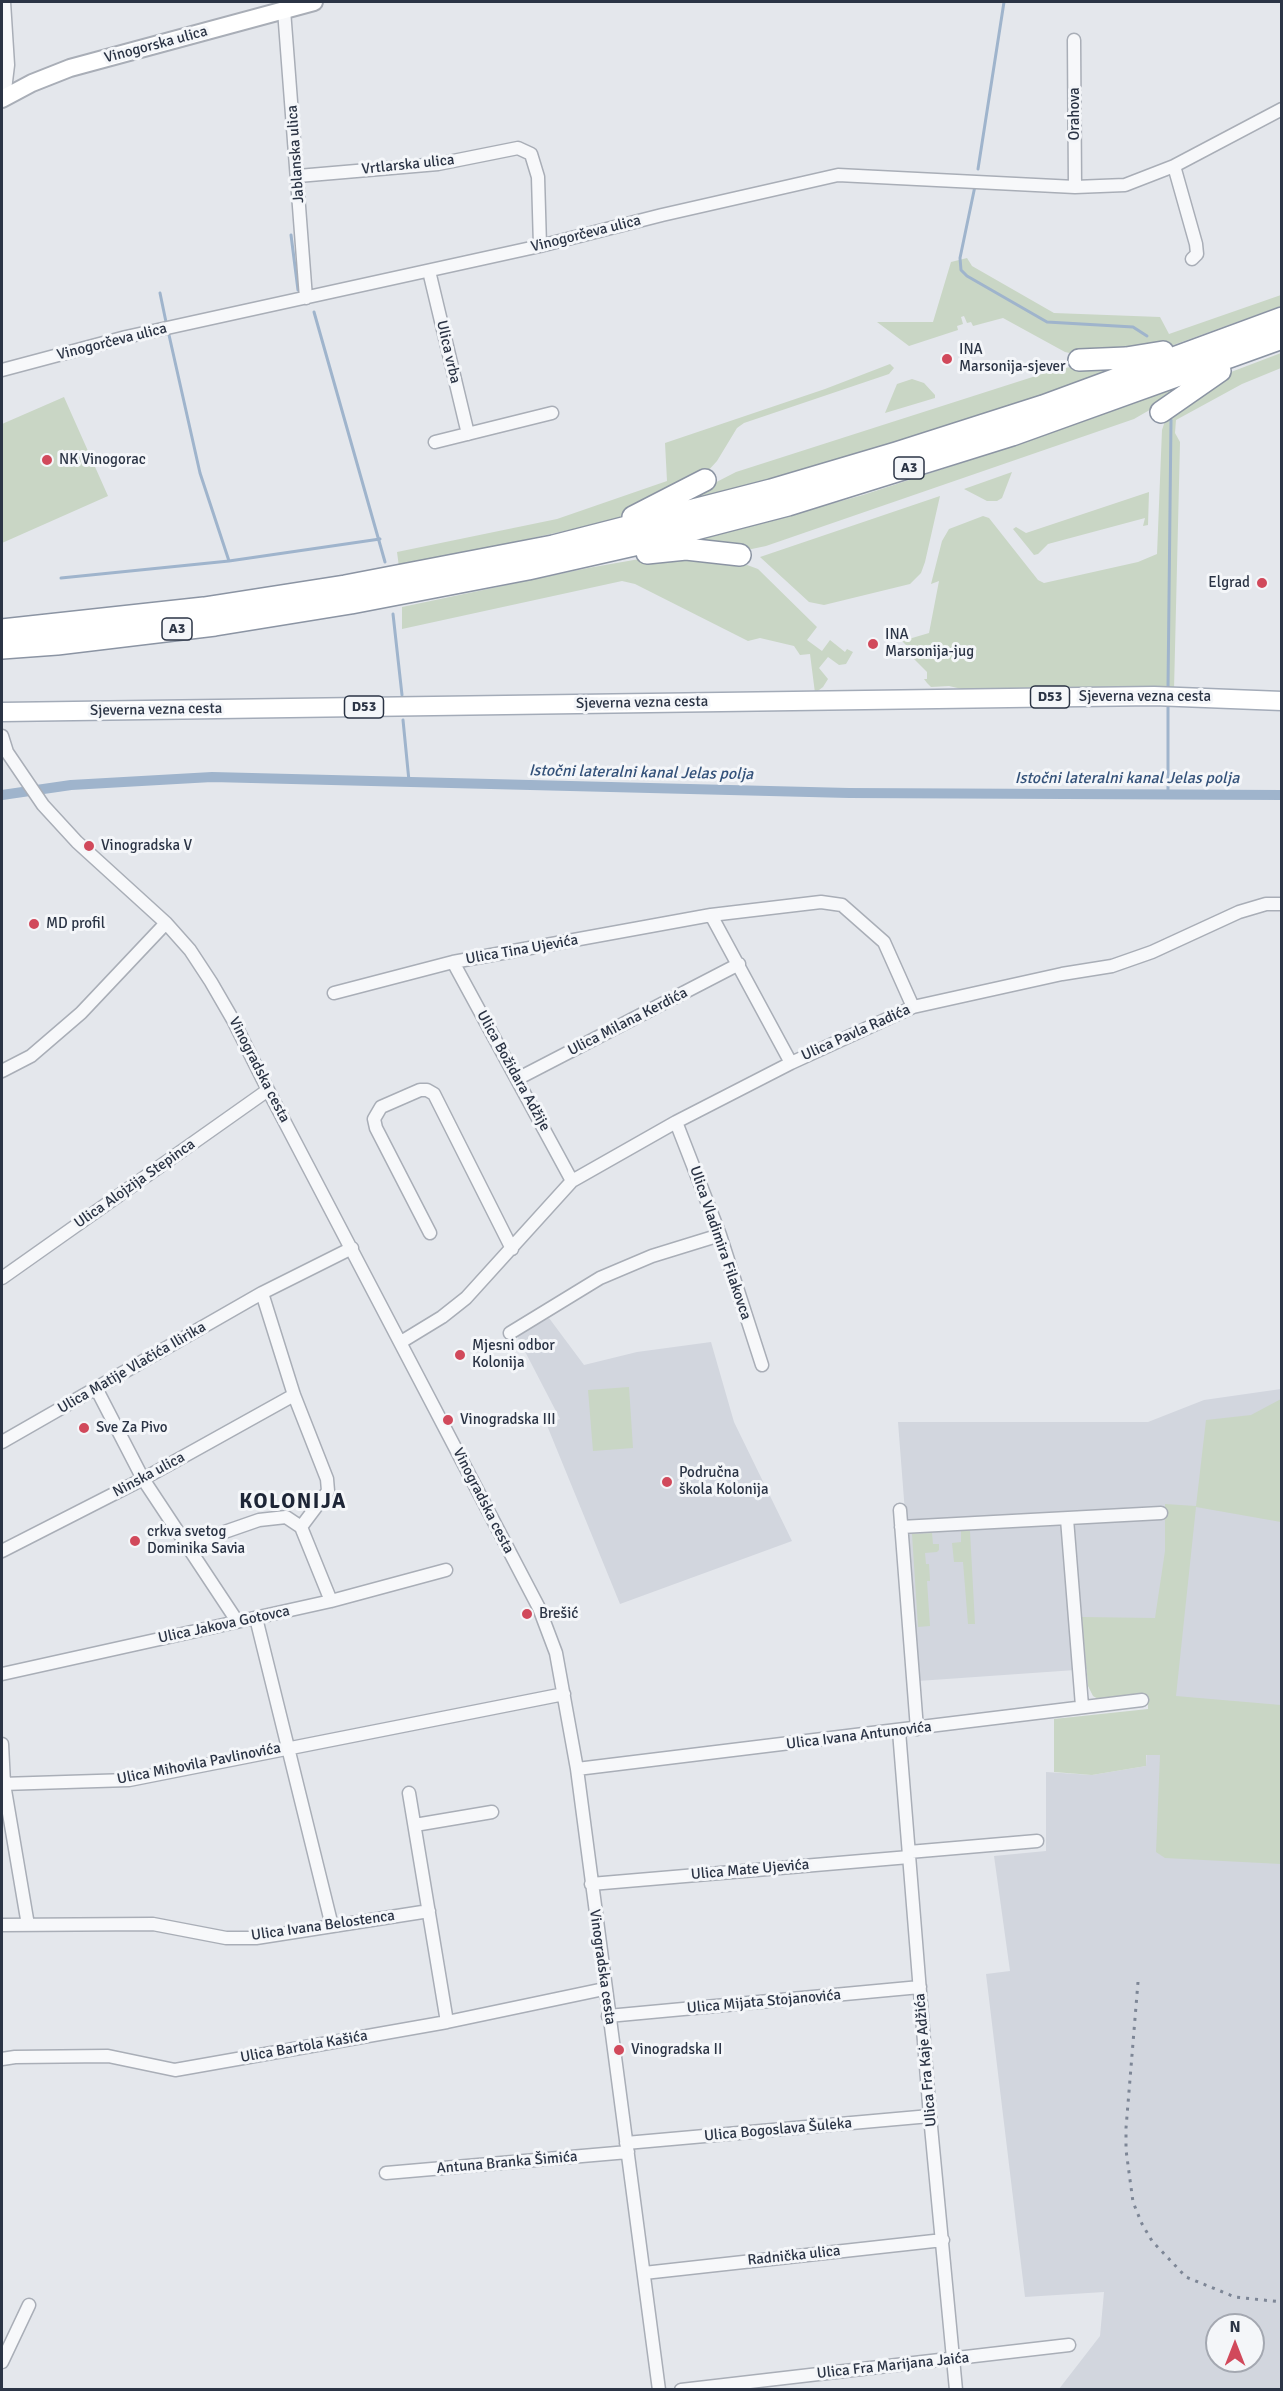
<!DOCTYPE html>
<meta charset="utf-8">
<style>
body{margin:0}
#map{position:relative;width:1283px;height:2391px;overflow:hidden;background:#e4e7ec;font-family:Signika,sans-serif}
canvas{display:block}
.frame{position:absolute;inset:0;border:3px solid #2b3445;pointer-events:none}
.north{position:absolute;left:1205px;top:2313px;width:60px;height:60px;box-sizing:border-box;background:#f4f6f9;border:2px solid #a4a8b1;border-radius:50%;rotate:0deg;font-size:16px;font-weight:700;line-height:24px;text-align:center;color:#2b3445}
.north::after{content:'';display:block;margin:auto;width:21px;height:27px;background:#d1495b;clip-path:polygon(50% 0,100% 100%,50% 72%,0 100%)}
</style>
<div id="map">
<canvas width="1283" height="2391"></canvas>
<div class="frame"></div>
<div class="north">N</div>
</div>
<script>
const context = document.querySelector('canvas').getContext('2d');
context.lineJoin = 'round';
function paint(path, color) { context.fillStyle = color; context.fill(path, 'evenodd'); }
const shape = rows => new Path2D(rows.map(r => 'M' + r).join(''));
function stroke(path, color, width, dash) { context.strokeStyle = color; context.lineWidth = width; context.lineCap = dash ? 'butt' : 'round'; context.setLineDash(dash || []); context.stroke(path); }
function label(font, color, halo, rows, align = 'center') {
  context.font = font + ' Signika,sans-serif'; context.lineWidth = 6; context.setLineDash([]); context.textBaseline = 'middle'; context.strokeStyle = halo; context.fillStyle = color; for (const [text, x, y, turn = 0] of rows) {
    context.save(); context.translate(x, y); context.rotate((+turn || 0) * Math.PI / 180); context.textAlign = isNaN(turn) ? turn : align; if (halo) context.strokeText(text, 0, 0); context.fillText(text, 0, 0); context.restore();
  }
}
const built = shape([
 [549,1318,584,1365,637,1352,711,1342,734,1422,792,1541,620,1604,546,1423,560,1419,517,1336],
 [1281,1389,1281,2389,1059,2389,1100,2336,1104,2292,1025,2297,986,1974,1010,1971,994,1856,1046,1851,1046,1772,1092,1775,1146,1766,1149,1695,1147,1665,918,1681,898,1422,1148,1422,1204,1400],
 [1217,2325,1253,2325,1253,2361,1217,2361]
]);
const green = shape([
 [967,258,972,266,1054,313,1160,317,1169,334,1281,295,1281,306,1168,347,1074,354,1065,352,1003,318,973,326,971,322,967,323,964,316,961,317,963,324,957,326,958,330,909,346,877,322,933,322,951,262],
 [1281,353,1281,368,1242,384,1176,420,1175,433,1180,442,1174,690,966,690,949,686,931,687,927,683,924,679,927,679,927,672,906,651,909,648,902,641,929,633,939,581,931,584,942,541,949,529,983,516,989,518,1038,580,1044,583,1138,562,1157,554,1162,430,1165,421,1209,384,1231,372],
 [890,364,894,368,889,374,744,423,737,428,717,461,707,472,638,512,606,522,399,567,397,552,557,519,667,481,665,443,825,389],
 [1128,366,904,443,679,506,697,492,736,472,1042,374,1070,367],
 [912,379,924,383,935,395,935,398,885,413,897,384],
 [1183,384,1186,389,1134,419,766,546,747,550,687,543,863,495,995,452],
 [64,397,108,496,2,543,2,424],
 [1012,472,1002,498,997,501,987,501,964,489],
 [1149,492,1148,525,1143,526,1145,518,1048,544,1038,554,1034,555,1013,529,1016,527,1026,533],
 [940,496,925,562,921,573,910,584,824,605,809,602,760,557],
 [651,557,739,562,758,569,817,627,807,640,822,651,830,640,845,652,847,649,853,652,846,664,839,665,828,657,819,668,828,679,823,687,815,693,810,654,800,655,794,646,760,638,748,641,635,584,622,581,402,629,402,607,588,568],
 [629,1387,633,1448,593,1451,588,1390],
 [1281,1399,1281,1522,1196,1507,1176,1696,1281,1705,1281,1864,1165,1858,1156,1852,1160,1755,1146,1755,1146,1766,1092,1775,1054,1772,1054,1719,1148,1709,1148,1695,1098,1699,1093,1696,1088,1686,1082,1617,1155,1618,1165,1551,1165,1504,1196,1506,1206,1420,1251,1415],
 [961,1531,970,1531,975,1624,968,1624,963,1562,954,1562,952,1543,961,1542],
 [932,1533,933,1544,939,1544,939,1550,937,1552,925,1553,926,1564,929,1564,930,1581,927,1581,930,1626,918,1627,912,1534]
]);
const stream = shape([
 [978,169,1004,2],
 [975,186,960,258,961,270,967,276,1047,322,1133,327,1147,336],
 [291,235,298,290],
 [160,293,166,322],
 [314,312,385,562],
 [169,335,200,473,229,561],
 [61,578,229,561,380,539],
 [393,614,402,695],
 [1168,688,1171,420],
 [1168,706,1168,793],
 [403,720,409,781]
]);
const canal = shape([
 [2,795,71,785,212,777,849,793,1282,795]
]);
const street = shape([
 [4,2,8,65,5,90,7,96],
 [284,10,306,298],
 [1074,40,1075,187],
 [1174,166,1196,244,1197,254,1192,259],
 [298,176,438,164,518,148,531,154,538,177,540,246],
 [429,271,468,434],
 [2,370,126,337,540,246,662,215,838,175,1075,187,1125,185,1174,166,1282,109],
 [435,442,552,413],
 [2,736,7,752,43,805,77,842,166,923,190,950,211,982,233,1020,268,1090,539,1608,556,1653,577,1769,659,2390],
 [711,915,791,1063],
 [453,962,572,1181],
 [334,993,453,962,711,915,821,902,842,905,884,942,913,1007],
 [2,1071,31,1056,81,1013,166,923],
 [517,1079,739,964],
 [676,1122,720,1235,762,1365],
 [430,1233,376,1128,374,1119,381,1107,420,1090,427,1090,434,1094,512,1249],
 [2,1278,268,1090],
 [262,1293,294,1395,327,1479,328,1491,301,1527],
 [510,1333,600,1278,652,1256,720,1235],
 [401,1342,442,1317,466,1298,572,1181,676,1122,791,1063,913,1007,1062,974,1112,966,1152,952,1239,912,1266,904,1282,904],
 [96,1388,143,1479,237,1621],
 [2,1442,262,1293,352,1248],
 [900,1510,917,1729],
 [1067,1519,1082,1706],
 [901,1527,1161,1513],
 [187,1545,259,1520,286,1517,301,1527,331,1601],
 [2,1551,143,1479,294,1395],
 [256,1618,332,1926],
 [2,1674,331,1601,446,1570],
 [899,1731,930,2116,956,2390],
 [2,1744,4,1784,28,1925],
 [577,1769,1142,1700],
 [2,1784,129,1780,564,1694],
 [409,1793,447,2022],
 [415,1825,492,1812],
 [909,1852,1037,1841],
 [591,1884,909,1857],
 [2,1925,153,1924,226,1938,256,1938,429,1911],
 [608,2016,920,1987],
 [2,2059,15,2057,108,2056,175,2070,447,2022,604,1989],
 [626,2143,930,2116],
 [386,2173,628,2152],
 [644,2273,943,2240],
 [2,2362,29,2305],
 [681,2390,1069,2345]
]);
const secondary = shape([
 [2,99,32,83,70,68,314,2]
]);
const primary = shape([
 [2,712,1081,697,1154,696,1282,701]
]);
const highway = shape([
 [1079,360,1126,358,1163,352],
 [1161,412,1220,371],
 [633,517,705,480],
 [647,553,686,549,740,555],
 [2,630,204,608,345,586,553,546,771,490,896,453,1043,406,1282,318],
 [2,648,57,644,215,625,351,603,528,569,634,545,788,505,1012,435,1282,338]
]);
const rail = shape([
 [1138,1982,1126,2128,1126,2150,1133,2202,1142,2224,1152,2241,1186,2277,1235,2297,1282,2302]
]);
const markers = [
 [947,359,6,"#d1495b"],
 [47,460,6,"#d1495b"],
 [1262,583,6,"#d1495b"],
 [873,644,6,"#d1495b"],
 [89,846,6,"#d1495b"],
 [34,924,6,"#d1495b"],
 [460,1355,6,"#d1495b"],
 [448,1420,6,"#d1495b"],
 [84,1428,6,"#d1495b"],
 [667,1482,6,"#d1495b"],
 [135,1541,6,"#d1495b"],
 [527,1614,6,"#d1495b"],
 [619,2050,6,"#d1495b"]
];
const shields = [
 [909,468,30],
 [177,629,30],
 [1050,697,39],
 [364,707,39]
];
const shieldNames = [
 ["A3",909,468],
 ["A3",177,629],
 ["D53",1050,697],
 ["D53",364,707]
];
const streetNames = [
 ["Vinogorska ulica",156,45,-15],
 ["Orahova",1075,114,-90],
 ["Jablanska ulica",296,154,-94],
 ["Vrtlarska ulica",408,165,-6],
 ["Vinogorčeva ulica",586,234,-14],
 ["Vinogorčeva ulica",112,342,-14],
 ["Ulica vrba",448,352,77],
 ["Sjeverna vezna cesta",1145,697],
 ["Sjeverna vezna cesta",642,703,-1],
 ["Sjeverna vezna cesta",156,710,-1],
 ["Ulica Tina Ujevića",522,950,-10],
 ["Ulica Milana Kerdića",628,1022,-27],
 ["Ulica Pavla Radića",856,1033,-24],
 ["Vinogradska cesta",259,1070,63],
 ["Ulica Božidara Adžije",513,1071,61],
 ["Ulica Alojzija Stepinca",135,1184,-35],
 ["Ulica Vladimira Filakovca",720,1243,71],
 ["Ulica Matije Vlačića Ilirika",132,1368,-30],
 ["Ninska ulica",149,1475,-28],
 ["Vinogradska cesta",483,1501,63],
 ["Ulica Jakova Gotovca",224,1625,-12],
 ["Ulica Ivana Antunovića",859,1736,-7],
 ["Ulica Mihovila Pavlinovića",199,1764,-11],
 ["Ulica Mate Ujevića",750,1870,-5],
 ["Ulica Ivana Belostenca",323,1926,-8],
 ["Vinogradska cesta",602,1967,82],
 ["Ulica Mijata Stojanovića",764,2002,-5],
 ["Ulica Bartola Kašića",304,2047,-10],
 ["Ulica Fra Kaje Adžića",926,2060,-95],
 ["Ulica Bogoslava Šuleka",778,2130,-5],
 ["Antuna Branka Šimića",507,2163,-5],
 ["Radnička ulica",794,2256,-6],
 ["Ulica Fra Marijana Jaića",893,2366,-6]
];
const poiNames = [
 ["INA",959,350],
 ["Marsonija-sjever",959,367],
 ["NK Vinogorac",59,460],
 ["Elgrad",1250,583,"right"],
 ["INA",885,635],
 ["Marsonija-jug",885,652],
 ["Vinogradska V",101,846],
 ["MD profil",46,924],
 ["Mjesni odbor",472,1346],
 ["Kolonija",472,1363],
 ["Vinogradska III",460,1420],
 ["Sve Za Pivo",96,1428],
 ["Područna",679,1473],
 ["škola Kolonija",679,1490],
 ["crkva svetog",147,1532],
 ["Dominika Savia",147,1549],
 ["Brešić",539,1614],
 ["Vinogradska II",631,2050]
];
const waterNames = [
 ["Istočni lateralni kanal Jelas polja",641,773,1],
 ["Istočni lateralni kanal Jelas polja",1127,779]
];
const districtNames = [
 ["KOLONIJA",293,1502]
];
paint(built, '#d2d6de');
paint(green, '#c9d6c5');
stroke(stream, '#9fb4cc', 3);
stroke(canal, '#9fb4cc', 10);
stroke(street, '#a9aeb7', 15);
stroke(secondary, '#a9aeb7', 20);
stroke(primary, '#a3abb8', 21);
stroke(highway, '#8b94a3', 24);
stroke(street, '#f7f8fa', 12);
stroke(secondary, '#fff', 16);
stroke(primary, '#fff', 18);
stroke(highway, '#fff', 21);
stroke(rail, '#7d8696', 3, [3, 6]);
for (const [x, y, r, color] of markers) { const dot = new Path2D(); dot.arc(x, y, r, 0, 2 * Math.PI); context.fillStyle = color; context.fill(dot); stroke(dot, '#f4f6f9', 2); }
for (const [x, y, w] of shields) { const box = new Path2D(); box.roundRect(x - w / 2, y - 11, w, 22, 4.5); context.fillStyle = '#f4f6f9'; context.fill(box); stroke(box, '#2b3445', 1.5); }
label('bold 14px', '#2b3445', null, shieldNames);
label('15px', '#2b3445', '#f4f6f9', streetNames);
label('15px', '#2b3445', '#f4f6f9', poiNames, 'left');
label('italic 16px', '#34527a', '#f4f6f9', waterNames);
context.letterSpacing = '1.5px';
label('bold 21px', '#1d2536', '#f4f6f9', districtNames);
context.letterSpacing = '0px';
</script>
